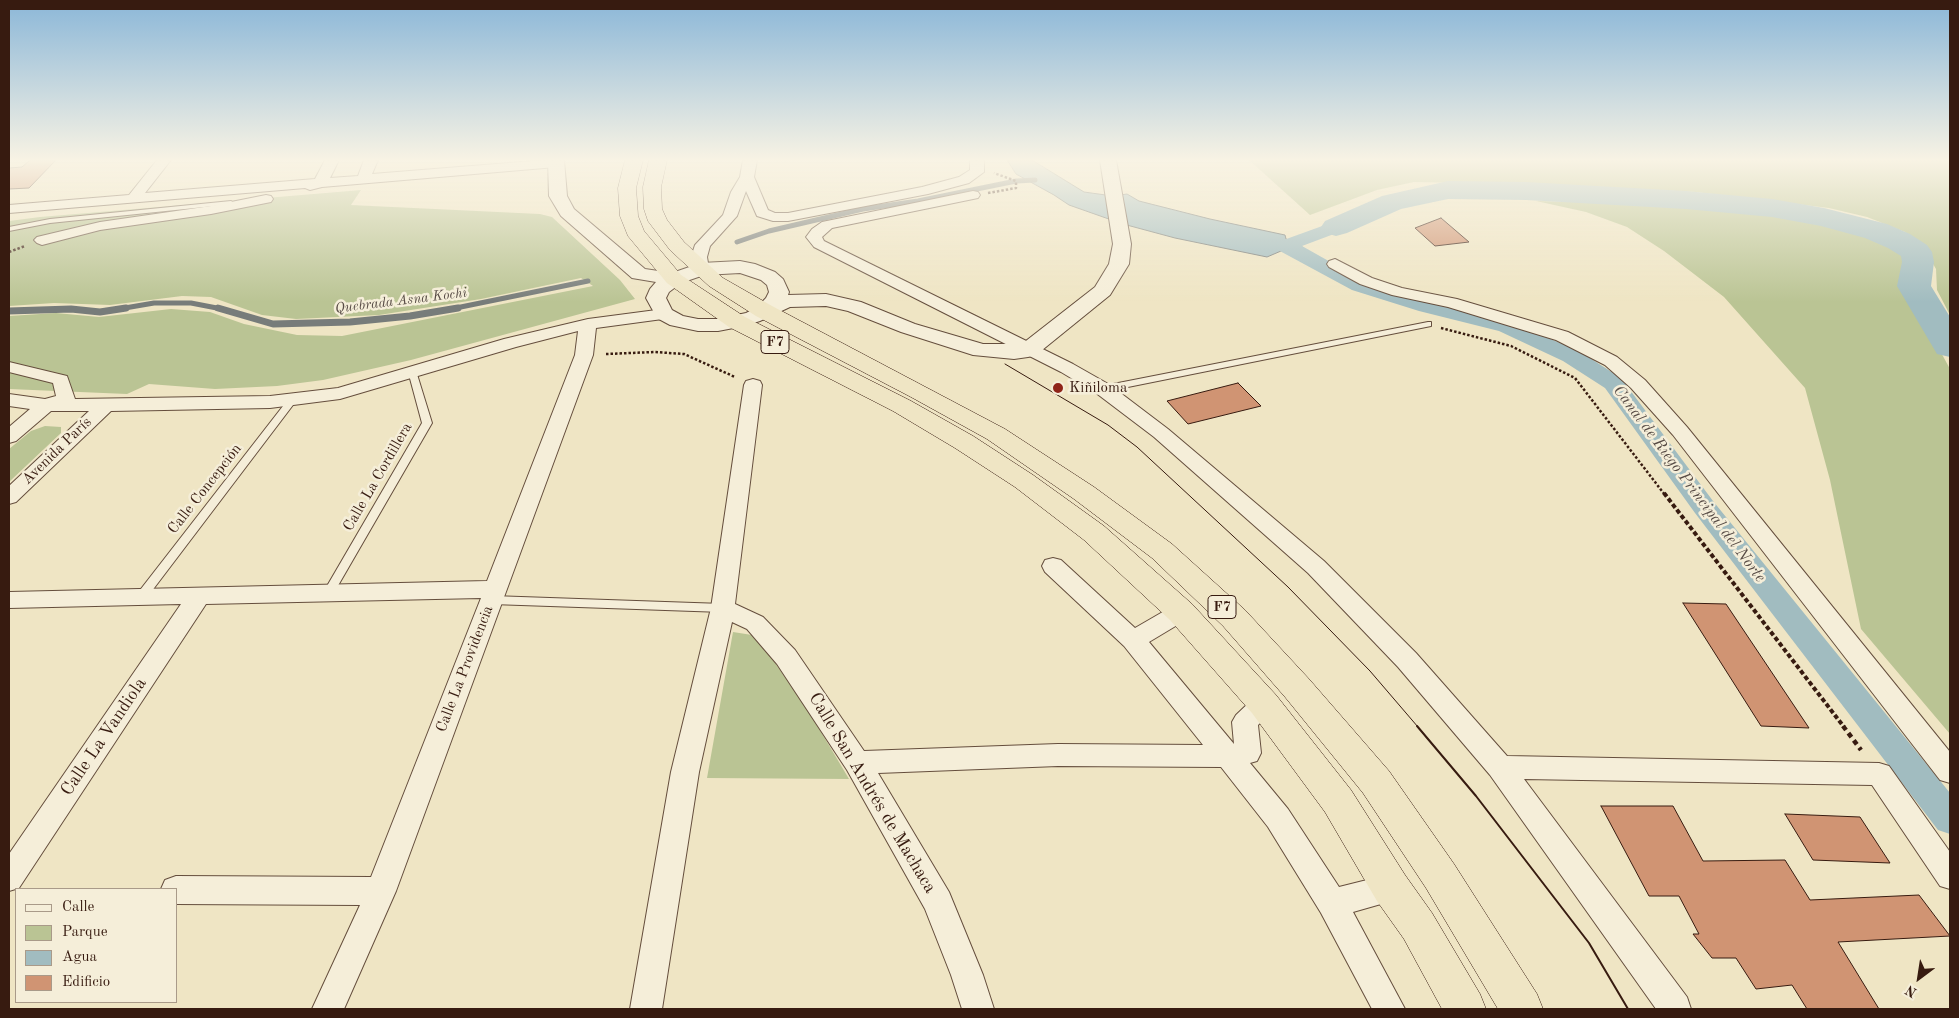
<!DOCTYPE html>
<meta charset="utf-8">
<style>
body{margin:0}
#map{position:relative;width:1959px;height:1018px;overflow:hidden;background:#efe5c4;font-family:"Old Standard TT",serif}
canvas{display:block}
.frame{position:absolute;inset:0;border:10px solid #371b10;pointer-events:none}
.legend{position:absolute;left:15px;top:888px;width:162px;height:115px;box-sizing:border-box;background:#f5eed9;border:1px solid #a99a89;margin:0;padding:6px 9px;list-style:none;font-size:15px;color:#371b10}
.legend li{display:flex;align-items:center;gap:10px;height:25px}
.legend b{width:25px;border:1px solid #a99a89}
.north{position:absolute;left:1894px;top:953px;width:50px;height:50px;-webkit-text-stroke:4px #f5eed9;paint-order:stroke;rotate:211deg;font-size:14px;font-weight:700;line-height:20px;text-align:center;color:#371b10}
.north::after{content:'';display:block;margin:auto;width:18px;height:22px;background:#371b10;clip-path:polygon(50% 0,100% 100%,50% 72%,0 100%)}
</style>
<div id="map">
<canvas width="1959" height="1018"></canvas>
<div class="frame"></div>
<ul class="legend">
<li><b style="height:6px;background:#f5eed9"></b>Calle</li>
<li><b style="height:14px;background:#bac494"></b>Parque</li>
<li><b style="height:14px;background:#a1bcc0"></b>Agua</li>
<li><b style="height:14px;background:#d09473"></b>Edificio</li>
</ul>
<div class="north">N</div>
</div>
<script>
const context = document.querySelector('canvas').getContext('2d');
context.lineJoin = 'round';
function paint(path, color) { context.fillStyle = color; context.fill(path, 'evenodd'); }
const shape = rows => new Path2D(rows.map(r => 'M' + r).join(''));
function stroke(path, color, width, dash) { context.strokeStyle = color; context.lineWidth = width; context.lineCap = dash ? 'butt' : 'round'; context.setLineDash(dash || []); context.stroke(path); }
function label(font, color, halo, rows, align = 'center') {
  context.font = font + ' "Old Standard TT",serif'; context.lineWidth = 5; context.setLineDash([]); context.textBaseline = 'middle'; context.strokeStyle = halo; context.fillStyle = color; for (const [text, x, y, turn = 0] of rows) {
    context.save(); context.translate(x, y); context.rotate((+turn || 0) * Math.PI / 180); context.textAlign = isNaN(turn) ? turn : align; if (halo) context.strokeText(text, 0, 0); context.fillText(text, 0, 0); context.restore();
  }
}
const green = shape([
 [1249,160,1946,160,1950,162,1950,315,1937,290,1936,269,1924,248,1905,232,1867,217,1829,208,1695,192,1558,185,1414,182,1377,190,1310,215],
 [361,190,351,205,540,214,552,217,620,280,635,299,411,360,323,380,277,386,215,389,149,384,127,394,9,389,9,316,56,313,99,317,171,309,210,312,244,324,297,335,342,336,593,286,581,278,481,299,379,315,296,319,262,315,211,297,182,296,110,305,54,303,9,306,9,221,40,217],
 [1536,201,1661,204,1774,214,1836,225,1873,235,1898,247,1905,259,1902,281,1950,369,1950,734,1861,629,1830,480,1805,388,1724,297,1664,251,1627,227,1586,212],
 [45,426,61,427,61,433,9,482,9,449,31,431],
 [733,632,752,635,769,654,811,715,849,779,707,778]
]);
const water = shape([
 [1007,160,1032,160,1084,192,1113,196,1127,194,1139,201,1210,219,1285,235,1286,239,1304,248,1296,253,1287,250,1281,251,1267,257,1175,238,1123,224,1069,205,1054,195,1016,174,1007,160]
]);
const streamFar1 = shape([
 [737,242,769,231,863,209,918,201,1016,181,1035,180],
 [119,309,154,303,191,303,222,309],
 [451,309,588,281]
]);
const stream = shape([
 [218,308,273,324,350,322,410,316,458,308],
 [9,311,71,309,100,312,126,308]
]);
const canal = shape([
 [1336,221,1342,223,1345,227,1342,231,1302,246,1366,282,1433,303,1513,323,1579,351,1621,378,1713,501,1950,793,1950,834,1938,830,1695,513,1605,388,1563,361,1499,331,1419,311,1352,290,1278,250,1276,246,1278,242,1336,221]
]);
const river = shape([
 [1448,181,1526,182,1686,191,1772,199,1824,208,1887,224,1910,234,1927,245,1932,252,1934,262,1931,286,1950,317,1950,357,1937,354,1897,286,1902,262,1901,256,1888,248,1865,238,1821,226,1772,217,1686,209,1526,200,1448,199,1401,209,1347,233,1336,236,1325,233,1321,227,1325,221,1382,196,1448,181]
]);
const building = shape([
 [30,160,56,160,29,188,9,189,9,168,22,167,30,160],
 [1441,218,1469,242,1435,246,1415,228,1441,218],
 [1238,383,1261,406,1188,424,1167,401,1238,383],
 [1683,603,1726,604,1809,728,1761,726,1683,603],
 [1601,806,1673,806,1703,861,1785,860,1810,900,1919,895,1950,936,1838,942,1879,1009,1807,1009,1792,985,1756,989,1736,958,1712,958,1693,934,1699,934,1679,896,1649,896,1601,806],
 [1785,814,1860,817,1890,863,1813,860,1785,814]
]);
const pathFar2 = shape([
 [988,193,1016,188,1016,181,994,173],
 [9,252,25,246],
 [1441,328,1511,346,1575,378,1665,495],
 [606,354,655,352,684,354,735,377]
]);
const pathFar1 = shape([
 [1664,493,1844,727]
]);
const path = shape([
 [1843,726,1861,750]
]);
const service = shape([
 [231,201,234,203,233,204,50,223,9,231,9,227,50,219,231,201],
 [1428,322,1431,322,1431,326,1103,392,1099,389,1103,386,1428,322],
 [412,368,416,371,432,423,332,596,324,596,323,593,422,423,408,371,412,368],
 [293,396,296,397,297,399,296,401,145,600,137,600,136,597,137,594,290,397,293,396],
 [492,596,723,604,727,605,729,608,727,611,723,612,492,604,488,603,487,600,488,597,492,596]
]);
const minor = shape([
 [157,160,171,160,145,193,315,179,325,160,339,160,330,178,358,176,364,160,378,160,372,174,546,160,559,160,563,163,556,167,322,187,310,190,305,188,9,213,9,205,129,195,157,160],
 [743,160,757,160,754,177,768,210,775,213,788,213,922,187,959,177,970,170,970,160,984,160,984,172,969,183,928,194,788,221,773,221,757,216,746,191,737,216,710,246,707,257,709,269,707,272,695,272,691,257,695,245,723,215,731,192,740,177,743,160],
 [973,191,978,192,980,195,978,198,832,228,822,237,824,241,1073,364,1110,385,1168,429,1324,561,1416,653,1507,756,1879,763,1889,766,1950,852,1950,889,1940,886,1872,785,1524,779,1687,997,1691,1009,1656,1009,1490,775,1398,667,1308,573,1154,437,1096,393,1061,372,814,247,806,237,812,229,822,222,973,191],
 [266,195,271,196,273,199,271,202,211,214,100,230,42,245,37,243,34,240,37,237,100,222,211,206,266,195],
 [1335,259,1372,278,1402,288,1457,299,1568,332,1617,357,1645,380,1687,427,1950,752,1950,783,1940,780,1673,435,1631,388,1605,365,1556,340,1448,307,1392,295,1360,284,1329,267,1327,264,1329,261,1335,259],
 [664,309,670,310,672,314,670,318,596,328,593,355,396,891,344,1009,312,1009,360,905,176,904,176,889,161,889,165,880,176,876,371,877,481,598,206,604,19,888,9,891,9,854,181,604,9,608,9,592,487,581,575,355,578,331,516,347,340,399,270,408,111,411,16,502,9,504,9,486,89,411,51,411,16,441,9,443,9,427,30,409,9,406,9,394,45,399,56,396,53,383,9,372,9,362,67,376,75,399,270,396,338,388,504,339,588,319,664,309],
 [753,379,760,381,762,385,735,604,763,617,795,650,864,751,1058,744,1203,745,1124,646,1045,572,1042,566,1045,560,1053,558,1061,560,1135,628,1173,606,1181,603,1189,606,1193,612,1189,618,1149,642,1234,744,1232,722,1236,715,1255,697,1264,694,1273,697,1277,704,1273,711,1258,725,1261,753,1257,761,1250,763,1288,809,1339,887,1391,874,1402,878,1406,888,1402,898,1353,912,1405,1009,1372,1009,1321,913,1268,827,1221,767,1058,766,878,773,949,892,983,975,994,1009,962,1009,951,975,925,909,847,770,777,664,747,629,732,622,699,772,662,1009,630,1009,671,772,711,608,744,385,746,381,753,379]
]);
const tertiary = shape([
 [548,160,564,160,567,196,574,209,645,269,672,273,701,263,740,261,755,264,775,272,783,279,789,292,788,295,826,294,861,302,915,324,983,344,1022,344,1095,287,1109,264,1113,244,1100,160,1116,160,1131,244,1129,264,1110,295,1036,355,1028,357,1014,359,973,355,901,332,848,311,826,306,790,307,760,321,744,326,718,331,698,331,670,325,657,318,646,298,650,289,656,282,632,278,561,216,549,196,548,160],
 [740,273,761,280,767,285,769,292,766,298,756,308,746,313,718,319,698,319,683,316,672,310,666,298,669,292,681,283,704,275,740,273]
]);
const trunk = shape([
 [625,160,643,160,636,188,638,216,644,231,681,275,745,317,911,401,973,436,1033,475,1104,526,1192,604,1276,695,1351,790,1405,875,1432,913,1480,994,1486,1009,1442,1009,1404,939,1377,901,1325,812,1252,713,1170,620,1084,540,1015,487,955,448,893,411,729,327,667,283,628,236,620,216,618,188,625,160],
 [649,160,667,160,661,187,662,209,667,220,684,242,723,278,772,306,1005,429,1094,487,1172,544,1245,610,1309,679,1389,771,1454,864,1537,994,1543,1009,1498,1009,1426,888,1363,793,1285,697,1223,626,1152,558,1074,499,987,439,911,397,756,316,709,286,670,250,648,221,644,209,643,187,649,160]
]);
const tramFar1 = shape([
 [1005,364,1108,425,1137,447,1288,587,1370,671,1418,727]
]);
const tram = shape([
 [1417,726,1476,796,1589,943,1628,1009]
]);
const markers = [
 [1058,388,6,"#8f2418"]
];
const farWaternames = [
 ["Quebrada Asna Kochi",401,301,-7]
];
const shields = [
 [775,342,28],
 [1222,607,28]
];
const shieldNames = [
 ["F7",775,342],
 ["F7",1222,607]
];
const poiNames = [
 ["Kiñiloma",1069,388]
];
const streetNames = [
 ["Avenida París",57,451,-44],
 ["Calle La Cordillera",378,477,-60],
 ["Calle Concepción",205,489,-52],
 ["Calle La Providencia",465,669,-69]
];
const waterNames = [
 ["Canal de Riego Principal del Norte",1689,484,53]
];
const nearStreetnames = [
 ["Calle La Vandiola",104,737,-56],
 ["Calle San Andrés de Machaca",872,793,59]
];
paint(green, '#bac494');
paint(water, '#a1bcc0');
stroke(water, '#777c7a', 1);
stroke(streamFar1, '#777c7a', 5);
stroke(stream, '#777c7a', 7);
paint(canal, '#a1bcc0');
paint(river, '#a1bcc0');
paint(building, '#d09473');
stroke(building, '#371b10', 1);
stroke(service, '#654e3d', 2);
stroke(minor, '#654e3d', 2);
stroke(tertiary, '#654e3d', 2);
stroke(trunk, '#371b10', 1);
stroke(pathFar2, '#371b10', 2.5, [2.5, 2]);
stroke(pathFar1, '#371b10', 4, [4.5, 2.5]);
stroke(path, '#371b10', 4.5, [5, 4]);
paint(service, '#f5eed9');
paint(minor, '#f5eed9');
paint(tertiary, '#f5eed9');
paint(trunk, '#efe5c4');
stroke(tramFar1, '#371b10', 1);
stroke(tram, '#371b10', 2);
const sky = context.createLinearGradient(0, 0, 0, 302);
sky.addColorStop(0, '#8bb7d8');
sky.addColorStop(0.53, '#f8f3e4');
sky.addColorStop(1, '#f8f3e400');
context.fillStyle = sky;
context.fillRect(0, 0, 1959, 302);
for (const [x, y, r, color] of markers) { const dot = new Path2D(); dot.arc(x, y, r, 0, 2 * Math.PI); context.fillStyle = color; context.fill(dot); stroke(dot, '#f5eed9', 2); }
label('italic 14px', '#574b45', '#f5eed9', farWaternames);
for (const [x, y, w] of shields) { const box = new Path2D(); box.roundRect(x - w / 2, y - 11.5, w, 23, 4); context.fillStyle = '#f5eed9'; context.fill(box); stroke(box, '#371b10', 1); }
label('bold 14px', '#371b10', null, shieldNames);
label('15px', '#371b10', '#f5eed9', poiNames, 'left');
label('15px', '#371b10', '#f5eed9', streetNames);
label('italic 16px', '#574b45', '#f5eed9', waterNames);
label('18px', '#371b10', '#f5eed9', nearStreetnames);
</script>
